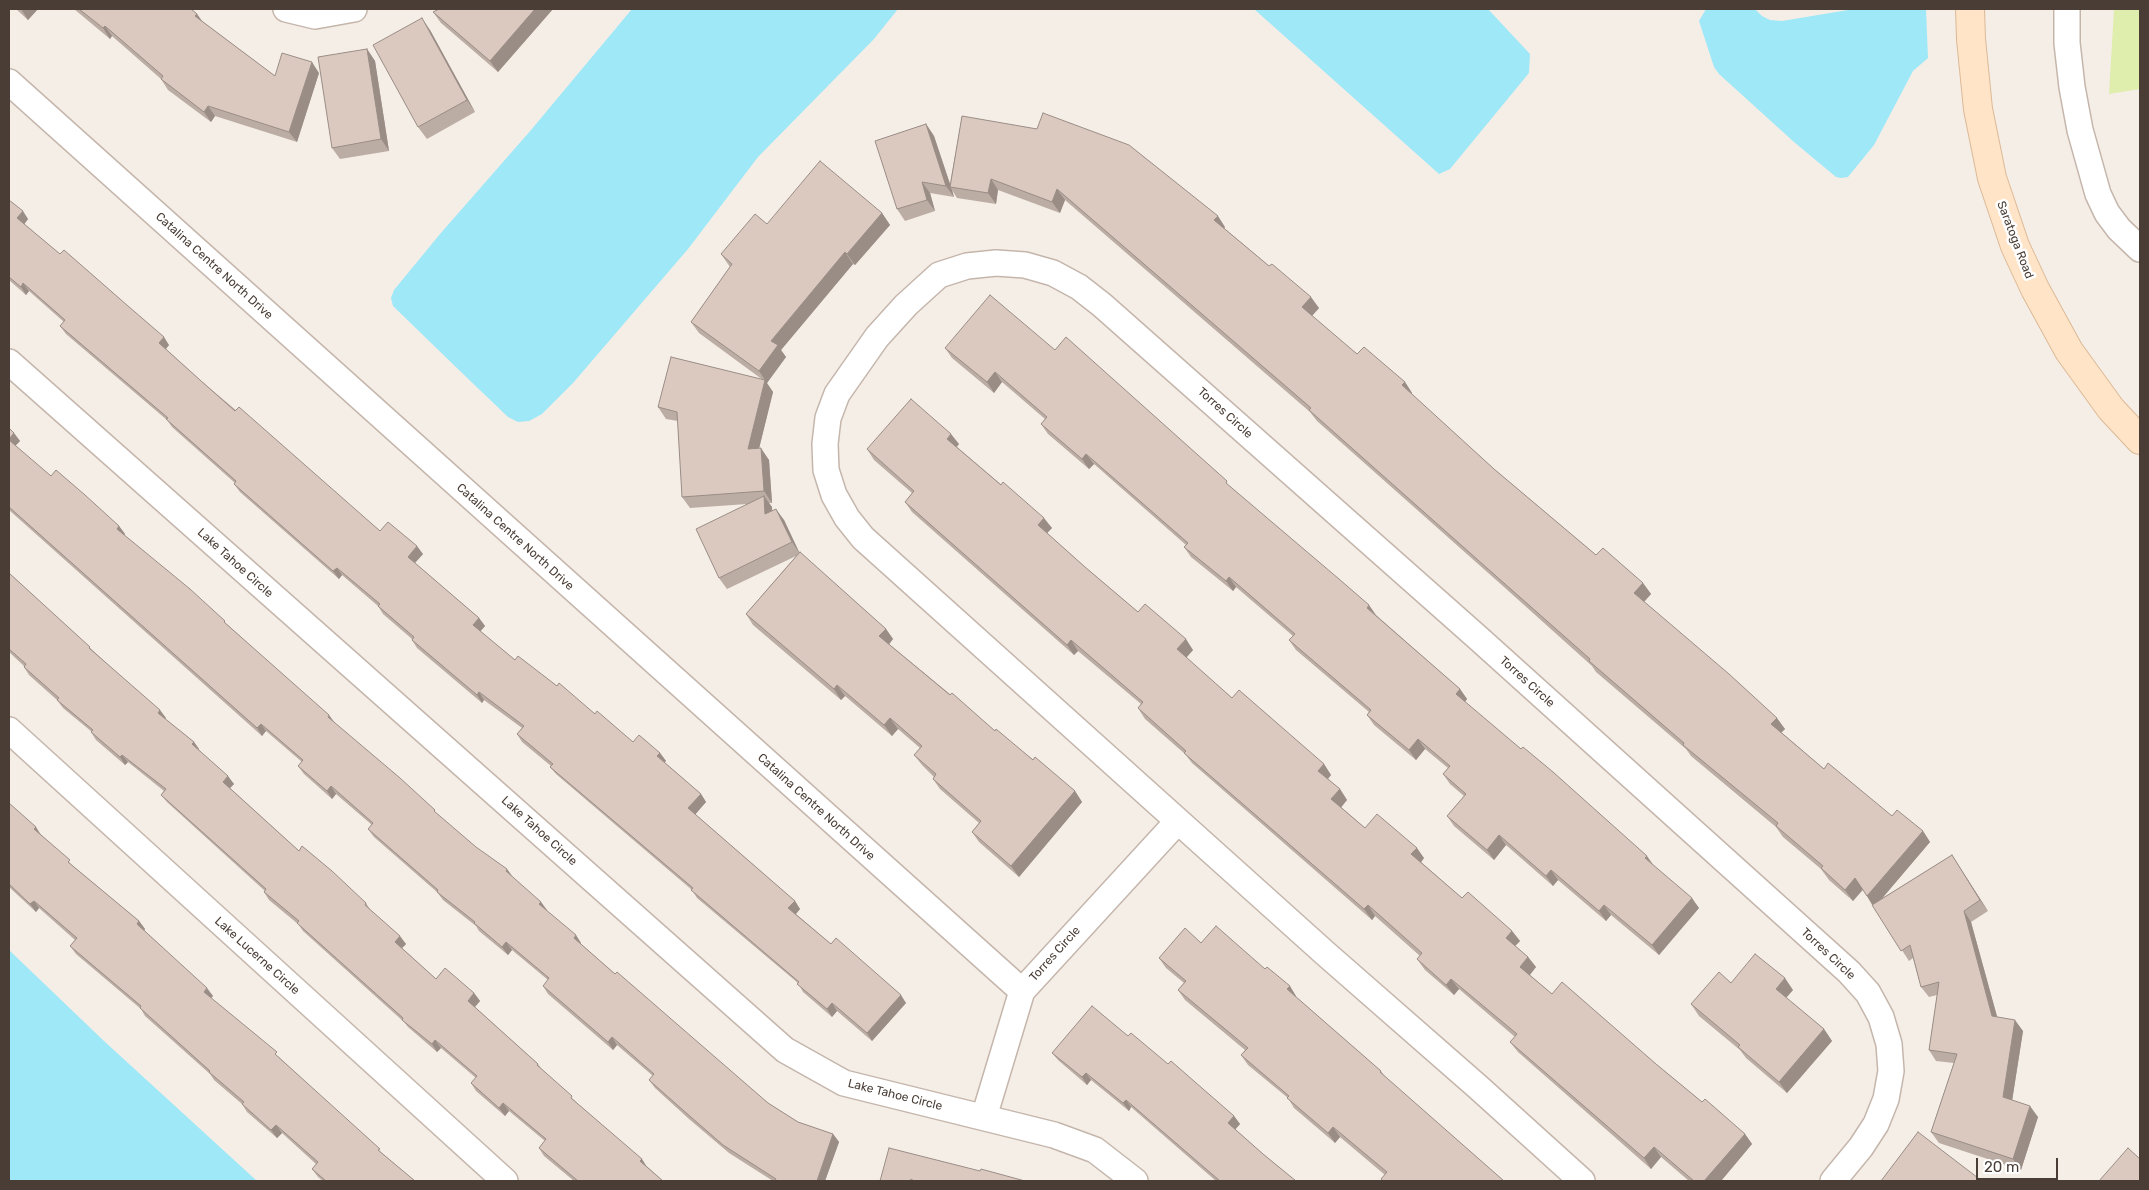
<!DOCTYPE html>
<style>
body{margin:0}
#map{position:relative;width:2149px;height:1190px;overflow:hidden;background:#f5eee7;font-family:Rubik,sans-serif}
canvas{display:block}
.frame{position:absolute;inset:0;border:10px solid #493d35;pointer-events:none}
.scale{position:absolute;left:1976px;top:1158px;width:82px;height:22px;box-sizing:border-box;border:2px solid #493d35;border-top:0;padding-left:6px;font-size:15px;line-height:18px;white-space:nowrap;color:#493d35;-webkit-text-stroke:4px #fff;paint-order:stroke}
</style>
<div id="map">
<canvas width="2149" height="1190"></canvas>
<div class="frame"></div>
<div class="scale">20 m</div>
</div>
<script>
const context = document.querySelector('canvas').getContext('2d');
context.lineJoin = 'round';
function paint(path, color) { context.fillStyle = color; context.fill(path, 'evenodd'); }
const shape = rows => new Path2D(rows.map(r => 'M' + r).join(''));
function stroke(path, color, width, dash) { context.strokeStyle = color; context.lineWidth = width; context.lineCap = dash ? 'butt' : 'round'; context.setLineDash(dash || []); context.stroke(path); }
function label(font, color, halo, rows, align = 'center') {
  context.font = font + ' Rubik,sans-serif'; context.lineWidth = 5; context.setLineDash([]); context.textBaseline = 'middle'; context.strokeStyle = halo; context.fillStyle = color; for (const [text, x, y, turn = 0] of rows) {
    context.save(); context.translate(x, y); context.rotate((+turn || 0) * Math.PI / 180); context.textAlign = isNaN(turn) ? turn : align; if (halo) context.strokeText(text, 0, 0); context.fillText(text, 0, 0); context.restore();
  }
}
const green = shape([
 [2114,9,2140,9,2140,89,2109,94]
]);
const water = shape([
 [632,9,898,9,874,39,758,157,688,249,573,383,542,414,529,421,518,422,508,417,461,372,393,306,391,298,394,290,440,234,531,130],
 [1254,9,1488,9,1530,54,1529,73,1450,169,1439,174],
 [1706,9,1755,9,1762,16,1770,20,1782,21,1854,9,1926,9,1928,58,1913,71,1874,145,1848,177,1841,178,1836,177,1794,142,1719,74,1714,67,1699,21],
 [9,950,104,1041,257,1181,9,1181]
]);
const street = shape([
 [286,9,315,16,354,9],
 [2067,9,2067,43,2072,87,2080,130,2098,194,2107,213,2119,229,2140,249],
 [9,82,1022,991],
 [9,362,785,1050,844,1083,1054,1135,1095,1150,1135,1181],
 [9,730,505,1181],
 [984,1117,1022,991,1178,821],
 [1582,1181,1478,1087,1326,954,863,538,847,518,834,495,826,470,825,444,828,418,837,394,877,337,906,305,939,275,967,266,996,263,1025,265,1053,273,1079,287,1102,305,1477,637,1849,972,1868,993,1881,1017,1889,1044,1891,1071,1886,1099,1876,1124,1861,1147,1833,1181]
]);
const secondary = shape([
 [1970,9,1971,39,1978,109,1992,178,2015,246,2035,289,2069,351,2111,409,2140,440]
]);
const wall = shape([
 [16,9,38,9,28,20],
 [74,9,191,9,197,14,202,21,275,76,319,73,297,142,215,116,211,122,168,90,161,79,112,36,110,39],
 [439,9,553,9,498,72,441,23,433,12],
 [430,30,475,112,427,139,418,127],
 [367,49,375,61,389,151,340,159,332,148],
 [962,116,1225,227,1224,228,1319,308,1312,316,1357,354,1405,382,1412,393,1411,394,1494,469,1596,555,1643,583,1651,594,1644,602,1785,729,1781,732,1824,769,1892,816,1923,831,1930,842,1881,899,1952,855,1988,911,1971,922,1997,1017,2023,1031,2012,1100,2038,1117,2021,1170,1939,1143,1931,1132,1954,1063,1936,1061,1929,1050,1937,995,1929,997,1921,987,1913,958,1909,961,1863,890,1853,901,1829,880,1821,869,1783,837,1776,827,1691,756,1686,749,1596,672,1592,666,1504,587,1317,421,1310,412,1065,200,1060,213,998,190,996,204,957,198,952,190,954,197,930,193,935,211,905,221,897,209,926,124,934,136,950,184],
 [9,200,28,219,24,224,169,345,166,349,200,380,380,531,423,554,415,563,479,618,485,626,480,631,515,660,557,686,633,742,660,753,666,761,664,762,701,794,706,802,695,814,795,901,800,909,796,914,831,944,906,1003,872,1041,837,1011,832,1017,803,992,798,983,697,898,692,890,556,774,550,767,551,766,522,742,517,734,522,728,484,700,482,703,417,648,412,640,412,639,383,614,378,606,342,575,339,579,240,492,234,484,235,483,172,427,167,420,66,334,60,326,64,322,29,291,26,295,9,280],
 [882,213,890,225,855,265,853,264,781,350,786,357,767,383,766,382,773,392,759,448,769,460,772,503,769,503,772,507,772,510,784,520,799,552,886,629,893,639,889,644,995,731,1075,791,1082,802,1019,877,979,842,972,832,979,823,940,789,933,779,934,777,922,765,914,755,920,748,898,729,892,736,845,696,841,700,753,625,746,614,796,556,727,589,719,578,747,504,690,508,682,497,678,421,666,419,658,407,763,380,699,333,691,322,730,267,721,254,767,224],
 [945,348,1055,350,1232,488,1376,615,1460,689,1467,699,1465,702,1654,866,1699,908,1659,955,1611,915,1606,921,1558,880,1553,886,1506,845,1494,860,1454,826,1447,816,1464,796,1450,784,1443,774,1448,768,1425,749,1416,760,1374,725,1367,715,1369,712,1296,650,1289,640,1293,636,1236,587,1233,591,1191,557,1184,547,1186,545,1094,464,1089,469,1048,434,1041,424,1045,419,1002,382,994,393,952,358],
 [9,428,20,441,15,446,51,476,119,526,125,534,124,535,230,627,335,723,439,816,541,902,546,910,581,943,581,944,615,974,768,1103,798,1122,833,1134,839,1142,825,1181,773,1181,729,1153,689,1119,655,1088,649,1080,653,1076,617,1045,613,1050,548,994,543,986,548,980,512,950,508,955,479,931,476,926,443,900,437,892,374,837,368,829,372,825,336,794,332,799,304,774,298,766,302,762,266,731,262,736,9,510],
 [959,444,957,447,1052,528,1047,533,1085,567,1138,612,1193,650,1186,658,1232,698,1324,764,1331,775,1328,779,1340,789,1347,800,1341,807,1365,828,1424,858,1421,862,1462,898,1512,931,1520,941,1515,946,1528,957,1536,967,1530,975,1552,994,1656,1064,1702,1102,1745,1134,1752,1144,1721,1181,1689,1181,1661,1157,1651,1169,1518,1052,1510,1042,1515,1037,1459,989,1454,995,1425,970,1417,959,1420,956,1375,916,1372,920,1192,763,1185,754,1145,719,1138,708,1141,704,1078,651,1074,655,912,512,905,502,912,493,874,460,867,449],
 [9,573,166,718,165,719,194,742,199,749,199,750,234,784,230,788,299,851,366,903,371,911,406,944,402,948,436,979,474,993,480,1001,475,1007,538,1064,543,1071,577,1103,663,1181,574,1181,544,1156,539,1148,545,1141,509,1111,505,1116,476,1091,471,1083,476,1078,441,1048,437,1052,408,1027,404,1022,303,931,298,924,269,900,264,892,265,891,167,802,161,795,164,791,128,762,125,765,96,740,91,732,92,732,63,708,57,700,29,675,24,667,24,666,9,652],
 [9,803,73,866,139,921,145,929,144,930,213,996,211,998,282,1060,384,1155,415,1181,323,1181,318,1177,312,1169,316,1164,282,1133,277,1138,247,1112,242,1104,214,1080,210,1074,145,1016,141,1009,76,954,70,946,75,940,39,908,36,912,9,887],
 [1201,943,1296,996,1296,997,1381,1071,1386,1078,1504,1181,1383,1181,1381,1179,1385,1175,1340,1137,1335,1143,1294,1108,1288,1098,1248,1065,1241,1055,1245,1050,1185,1000,1178,990,1184,983,1166,968,1159,958],
 [1731,983,1793,990,1786,998,1824,1029,1832,1041,1787,1093,1746,1058,1740,1050,1699,1016,1691,1004],
 [1128,1036,1234,1116,1240,1124,1235,1129,1263,1154,1296,1181,1216,1181,1131,1107,1129,1111,1091,1080,1087,1085,1058,1060,1052,1053]
]);
const shadedWall = shape([
 [21,9,38,9,28,20],
 [535,9,553,9,498,72,490,61],
 [197,14,204,24,195,16],
 [422,18,430,30,475,112,467,100],
 [105,26,112,36,110,39,103,28],
 [367,49,375,61,389,151,381,139],
 [312,62,319,73,297,142,289,132],
 [208,106,215,116,211,122,204,112],
 [926,124,934,136,951,187,950,187,952,190,954,197,946,186],
 [991,179,998,190,996,204,988,193],
 [922,182,930,193,935,211,927,200],
 [1057,189,1065,200,1060,213,1052,202],
 [23,211,28,219,23,226,17,218],
 [882,213,890,225,855,265,847,254],
 [1218,216,1225,227,1222,231,1214,220],
 [845,252,853,264,781,350,786,357,767,383,759,371,771,341],
 [23,283,29,291,26,295,21,287],
 [1311,297,1319,308,1310,318,1302,307],
 [164,337,169,345,164,351,159,343],
 [995,372,1002,382,994,393,987,382],
 [765,380,773,392,756,461,748,449],
 [1405,382,1412,393,1409,396,1402,385],
 [14,433,20,441,14,447,9,439],
 [951,434,959,444,954,449,947,439],
 [761,448,769,460,772,503,764,491],
 [1086,454,1094,464,1089,469,1082,459],
 [764,496,772,507,773,525,765,514],
 [776,509,784,520,800,554,792,542],
 [1044,518,1052,528,1045,535,1038,525],
 [119,526,125,534,123,537,117,529],
 [417,546,423,554,413,565,408,557],
 [337,568,342,575,339,579,333,571],
 [1229,577,1236,587,1233,591,1226,581],
 [1643,583,1651,594,1642,604,1634,593],
 [1369,605,1376,615,1367,608],
 [479,618,485,626,479,633,473,625],
 [886,629,893,639,887,647,879,636],
 [1186,639,1193,650,1184,660,1177,649],
 [1071,640,1078,651,1074,655,1067,645],
 [837,685,845,696,841,700,834,689],
 [1460,689,1467,699,1463,704,1456,694],
 [479,692,484,700,482,703,477,695],
 [160,710,166,718,163,721,158,713],
 [329,715,335,723,328,717],
 [890,718,898,729,892,736,884,725],
 [1777,718,1785,729,1779,735,1771,724],
 [261,724,266,731,262,736,257,728],
 [1418,739,1425,749,1416,760,1409,750],
 [194,742,199,749,197,752,192,744],
 [660,753,666,761,663,764,657,756],
 [122,755,128,762,125,765,120,757],
 [1324,764,1331,775,1326,781,1318,771],
 [228,776,234,784,228,790,223,782],
 [331,786,336,794,332,799,327,791],
 [1340,789,1347,800,1339,810,1331,799],
 [1075,791,1082,802,1019,877,1011,866],
 [701,794,706,802,694,816,688,808],
 [36,827,41,835,34,829],
 [1923,831,1930,842,1874,908,1867,896],
 [1499,835,1506,845,1494,860,1487,850],
 [1417,848,1424,858,1419,865,1411,854],
 [1952,855,1959,866,1988,911,1980,900],
 [1647,856,1654,866,1645,858],
 [507,869,513,877,506,871],
 [1551,870,1558,880,1553,886,1546,876],
 [1855,878,1863,889,1853,901,1845,890],
 [1692,898,1699,908,1659,955,1652,945],
 [34,901,39,908,36,912,30,904],
 [795,901,800,909,794,916,788,908],
 [541,902,547,910,545,912,539,904],
 [1368,905,1375,916,1372,920,1364,909],
 [1604,905,1611,915,1606,921,1599,911],
 [1964,911,1971,922,2000,1027,1992,1016],
 [139,921,145,929,143,932,137,924],
 [1512,931,1520,941,1513,948,1506,938],
 [576,935,581,943,579,945,574,938],
 [400,936,406,944,400,950,395,942],
 [506,942,512,950,508,955,502,947],
 [1528,957,1536,967,1528,977,1520,967],
 [1785,978,1793,990,1784,1000,1776,989],
 [1451,979,1459,989,1454,995,1446,985],
 [1290,986,1296,996,1294,999,1287,989],
 [207,988,213,996,210,999,204,992],
 [474,993,480,1001,473,1009,468,1001],
 [901,995,906,1003,872,1041,867,1033],
 [832,1003,837,1011,832,1017,827,1009],
 [2015,1020,2023,1031,2011,1108,2003,1097],
 [1824,1029,1832,1041,1787,1093,1779,1082],
 [612,1037,617,1045,613,1050,608,1042],
 [435,1040,441,1048,437,1052,432,1044],
 [1086,1073,1091,1080,1087,1085,1082,1077],
 [1126,1100,1131,1107,1129,1111,1123,1103],
 [503,1103,509,1111,505,1116,499,1108],
 [2030,1106,2038,1117,2021,1170,2013,1159],
 [1234,1116,1240,1124,1234,1131,1228,1123],
 [276,1125,282,1133,277,1138,271,1130],
 [1333,1127,1340,1137,1335,1143,1328,1133],
 [833,1134,839,1142,825,1181,817,1181],
 [1745,1134,1752,1144,1721,1181,1704,1181],
 [1654,1147,1661,1157,1651,1169,1644,1158],
 [642,1159,647,1167,645,1169,640,1161]
]);
const building = shape([
 [79,9,191,9,197,14,195,16,275,76,282,53,312,62,289,132,208,106,204,112,161,79,163,76,105,26,103,28,79,9],
 [439,9,535,9,490,61,433,12,439,9],
 [422,18,467,100,418,127,373,45,422,18],
 [367,49,381,139,332,148,318,57,367,49],
 [1043,113,1129,145,1218,216,1214,220,1269,266,1272,264,1311,297,1302,307,1357,354,1364,347,1405,382,1402,385,1494,469,1596,555,1603,548,1643,583,1634,593,1729,674,1777,718,1771,724,1824,769,1828,763,1892,816,1897,810,1923,831,1867,896,1855,878,1845,890,1821,868,1823,866,1776,826,1778,823,1683,745,1684,743,1589,661,1590,659,1496,576,1309,410,1311,408,1057,189,1052,202,991,179,988,193,950,187,962,116,1037,129,1043,113],
 [926,124,946,186,922,182,927,200,897,209,875,141,926,124],
 [820,161,882,213,847,254,845,252,771,341,778,345,759,371,691,322,732,264,721,254,755,214,767,224,820,161],
 [9,200,23,211,17,218,60,254,64,250,128,306,164,337,159,343,200,380,235,411,239,407,380,531,388,522,417,546,408,557,479,618,473,625,515,660,518,656,557,686,559,683,595,714,597,711,633,742,639,735,660,753,657,756,701,794,688,808,795,901,788,908,831,944,836,938,901,995,867,1033,832,1003,827,1009,797,984,799,982,691,890,693,888,550,767,553,764,517,734,524,726,479,692,477,695,412,640,414,637,378,606,380,604,337,568,333,571,234,484,236,481,166,419,168,418,60,326,65,320,23,283,21,287,9,277,9,200],
 [990,295,1055,350,1066,337,1227,481,1226,483,1339,579,1369,605,1367,608,1460,689,1456,694,1521,749,1523,747,1553,772,1647,856,1645,858,1692,898,1652,945,1604,905,1599,911,1551,870,1546,876,1499,835,1487,850,1447,816,1466,794,1443,774,1450,766,1418,739,1409,750,1367,715,1371,710,1289,640,1295,634,1229,577,1226,581,1184,547,1188,543,1086,454,1082,459,1041,424,1047,417,995,372,987,382,945,348,990,295],
 [671,357,765,380,748,449,761,448,764,491,682,497,677,412,658,407,671,357],
 [911,399,951,434,947,439,1001,485,1003,482,1044,518,1038,525,1085,567,1138,612,1145,604,1186,639,1177,649,1232,698,1239,690,1324,764,1318,771,1340,789,1331,799,1365,828,1377,814,1417,848,1411,854,1462,898,1468,892,1512,931,1506,938,1528,957,1520,967,1552,994,1562,982,1656,1064,1702,1102,1705,1099,1745,1134,1704,1181,1694,1181,1654,1147,1644,1158,1510,1042,1517,1034,1451,979,1446,985,1417,959,1422,953,1368,905,1364,909,1184,753,1186,751,1138,708,1143,702,1071,640,1067,645,905,502,914,491,867,449,911,399],
 [9,428,14,433,9,439,9,428],
 [9,440,51,476,56,470,85,495,119,526,117,529,190,589,225,621,224,622,329,715,328,717,400,778,435,810,434,811,476,847,507,869,506,871,541,902,539,904,576,935,574,938,615,974,617,972,768,1103,798,1122,833,1134,817,1181,775,1181,776,1179,723,1145,684,1111,649,1080,654,1074,612,1037,608,1042,543,986,549,978,506,942,502,947,474,923,475,922,437,892,438,890,368,829,373,823,331,786,327,791,298,766,303,760,261,724,257,728,9,507,9,440],
 [764,496,765,514,776,509,792,542,719,578,696,529,764,496],
 [800,552,886,629,879,636,950,695,952,693,995,731,996,729,1033,760,1035,757,1075,791,1011,866,972,832,981,821,933,779,936,774,914,755,922,746,890,718,884,725,837,685,834,689,746,614,800,552],
 [9,573,90,647,89,648,160,710,158,713,194,742,192,744,228,776,223,782,299,851,302,846,332,871,366,903,365,905,400,936,395,942,436,979,445,968,474,993,468,1001,538,1064,537,1065,572,1096,571,1098,642,1159,640,1161,663,1181,578,1181,539,1148,546,1139,503,1103,499,1108,471,1083,477,1076,435,1040,432,1044,402,1020,403,1018,297,923,299,921,264,892,266,889,161,795,166,789,122,755,120,757,91,732,93,730,57,700,59,698,24,667,26,664,9,649,9,573],
 [9,803,36,827,34,829,70,860,68,862,139,921,137,924,207,988,204,992,277,1052,275,1054,380,1149,378,1150,415,1181,326,1181,312,1169,318,1162,276,1125,271,1130,242,1104,244,1102,209,1072,210,1071,140,1008,141,1006,70,946,77,938,34,901,30,904,9,884,9,803],
 [1952,855,1980,900,1964,911,1992,1016,2015,1020,2003,1097,2030,1106,2013,1159,1931,1132,1957,1054,1929,1050,1939,982,1921,987,1910,945,1901,951,1872,905,1952,855],
 [1216,926,1265,969,1267,967,1290,986,1287,989,1381,1071,1380,1072,1504,1181,1383,1181,1381,1179,1387,1172,1333,1127,1328,1133,1287,1098,1289,1096,1241,1055,1248,1048,1178,990,1186,981,1159,958,1185,928,1201,943,1216,926],
 [1755,954,1785,978,1776,989,1824,1029,1779,1082,1738,1047,1740,1045,1691,1004,1719,972,1731,983,1755,954],
 [1092,1006,1128,1036,1131,1033,1168,1064,1171,1061,1234,1116,1228,1123,1263,1154,1296,1181,1220,1181,1126,1100,1123,1103,1086,1073,1082,1077,1052,1053,1092,1006],
 [1918,1132,1982,1181,1881,1181,1918,1132],
 [889,1148,980,1171,981,1169,1025,1181,914,1181,911,1179,910,1181,880,1181,889,1148],
 [2128,1148,2140,1159,2140,1181,2099,1181,2128,1148]
]);
const streetNames = [
 ["Saratoga Road",2015,240,69],
 ["Catalina Centre North Drive",214,266,42],
 ["Torres Circle",1225,413,42],
 ["Catalina Centre North Drive",515,537,42],
 ["Lake Tahoe Circle",235,563,42],
 ["Torres Circle",1527,682,42],
 ["Catalina Centre North Drive",816,807,42],
 ["Lake Tahoe Circle",539,831,42],
 ["Torres Circle",1055,954,-48],
 ["Torres Circle",1828,954,43],
 ["Lake Lucerne Circle",257,956,42],
 ["Lake Tahoe Circle",895,1095,14]
];
paint(green, '#dfedad');
paint(water, '#9fe8f7');
stroke(street, '#c5b6ac', 28);
stroke(secondary, '#dcb995', 30);
stroke(street, '#fff', 25);
stroke(secondary, '#ffe4c8', 28);
paint(wall, '#bcada4');
paint(shadedWall, '#998d86');
paint(building, '#dbc9bf');
stroke(building, '#998d86', 1);
label('12px', '#493d35', '#fff', streetNames);
</script>
